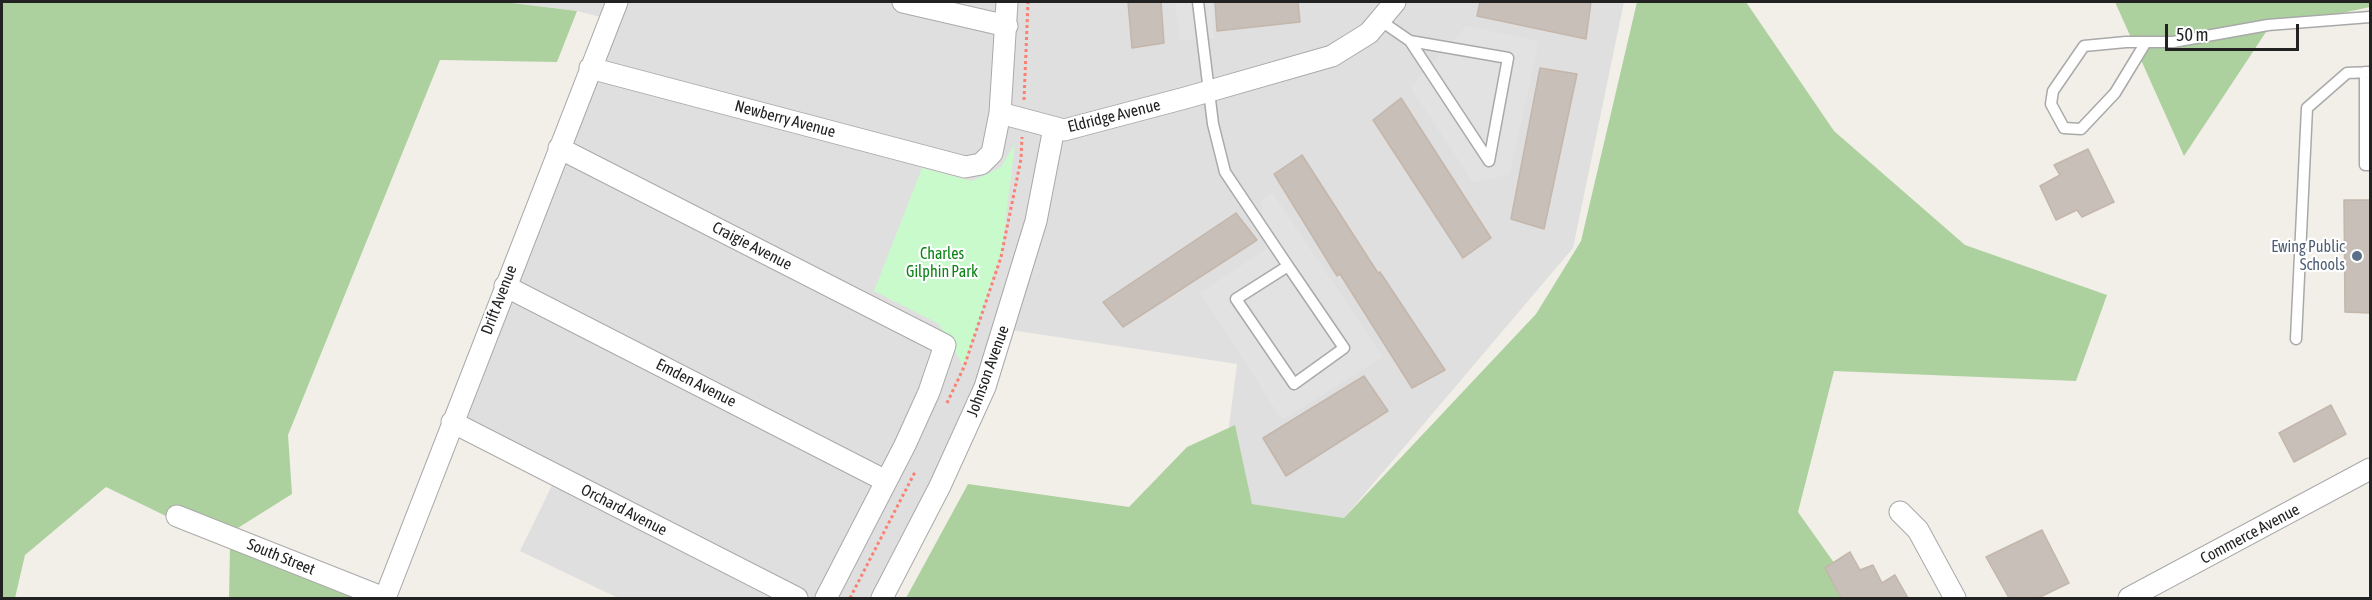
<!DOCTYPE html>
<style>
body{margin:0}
#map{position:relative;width:2372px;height:600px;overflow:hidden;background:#f2efe9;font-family:"Asap Condensed",sans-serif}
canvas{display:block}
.frame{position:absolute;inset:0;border:3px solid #222;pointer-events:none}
.scale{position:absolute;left:2165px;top:24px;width:134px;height:27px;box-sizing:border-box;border:3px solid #222;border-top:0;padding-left:8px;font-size:18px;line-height:21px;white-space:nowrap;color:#222;-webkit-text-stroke:4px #fff;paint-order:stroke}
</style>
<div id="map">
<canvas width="2372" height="600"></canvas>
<div class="frame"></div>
<div class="scale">50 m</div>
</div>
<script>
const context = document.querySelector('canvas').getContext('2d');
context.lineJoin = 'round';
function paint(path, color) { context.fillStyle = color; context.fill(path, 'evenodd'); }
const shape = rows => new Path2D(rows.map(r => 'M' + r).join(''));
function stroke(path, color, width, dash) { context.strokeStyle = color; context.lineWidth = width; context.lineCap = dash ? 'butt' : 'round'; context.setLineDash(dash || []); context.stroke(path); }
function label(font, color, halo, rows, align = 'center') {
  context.font = font + ' "Asap Condensed",sans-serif'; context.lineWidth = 4.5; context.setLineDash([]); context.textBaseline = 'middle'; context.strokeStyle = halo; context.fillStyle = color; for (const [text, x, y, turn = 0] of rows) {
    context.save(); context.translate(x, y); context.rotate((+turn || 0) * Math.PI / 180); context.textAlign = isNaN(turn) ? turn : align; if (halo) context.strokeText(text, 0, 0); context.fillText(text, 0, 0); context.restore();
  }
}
const residential = shape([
 [504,2,1624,2,1573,248,1344,518,1252,504,1229,426,1237,364,1004,329,882,598,618,598,520,551,557,475,452,422,609,19,577,11]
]);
const forest = shape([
 [2,2,504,2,577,11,557,62,440,60,288,435,292,494,233,531,379,598,229,598,230,547,106,487,25,555,15,598,2,598],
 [1637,2,1746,2,1834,131,1965,245,2107,295,2076,381,1834,371,1798,512,1859,598,906,598,968,484,1129,507,1187,447,1235,425,1252,504,1344,518,1536,314,1581,241],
 [2115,2,2370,2,2370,7,2268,29,2184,156]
]);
const park = shape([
 [1015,144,1002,249,964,367,939,324,874,291,922,168,972,181,1001,167]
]);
const parking = shape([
 [1175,2,1212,2,1214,38,1180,40],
 [1466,26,1539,41,1510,175,1473,182,1410,87],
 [1272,192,1383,357,1282,420,1200,293,1266,249,1261,201]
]);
const building = shape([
 [1128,2,1161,2,1164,43,1132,48,1128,2],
 [1215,2,1298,2,1300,22,1217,31,1215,2],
 [1480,2,1591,2,1586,39,1477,16,1480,2],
 [1540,68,1577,74,1544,229,1511,219,1540,68],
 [1401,98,1491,238,1463,258,1373,120,1401,98],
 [2088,149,2114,202,2082,217,2077,210,2056,220,2040,186,2060,175,2054,165,2088,149],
 [1302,155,1378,273,1380,272,1445,370,1412,388,1340,274,1337,276,1274,174,1302,155],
 [2344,200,2370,200,2370,313,2345,312,2344,200],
 [1236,213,1257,240,1123,327,1103,302,1236,213],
 [1364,376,1388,411,1286,476,1263,438,1364,376],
 [2331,405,2346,434,2294,462,2279,433,2331,405],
 [2042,530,2069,583,2038,598,2009,598,1986,557,2042,530],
 [1850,552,1860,570,1873,565,1882,583,1895,575,1908,598,1841,598,1825,568,1850,552]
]);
const path = shape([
 [1024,100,1028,2],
 [947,403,964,367,1001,257,1021,159,1022,137],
 [850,598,915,472]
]);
const service = shape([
 [1198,2,1213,124,1225,172,1288,266,1236,299,1294,384,1344,348,1288,266],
 [1381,21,1410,41,1489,161],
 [1410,41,1508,58,1489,161],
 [2146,42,2115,93,2081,129,2064,128,2051,104,2053,91,2084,46,2126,42,2173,42,2268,25,2370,17],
 [2365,72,2365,165,2370,165],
 [2296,339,2307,108,2347,73,2370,72]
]);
const minor = shape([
 [903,2,1007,26],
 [590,68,965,167,981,164,992,153,1000,113,1007,2],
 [1000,113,1064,130,1185,98,1332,56,1369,33,1395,2],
 [559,148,945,345,929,392,905,445,826,598],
 [505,286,886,481],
 [452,422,797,598],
 [1900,512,1918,530,1955,598],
 [177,516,384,598],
 [385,598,617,2],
 [882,598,940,486,985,387,1036,221,1054,128],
 [2129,598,2370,469]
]);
const markers = [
 [2357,256,6,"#5c6f8a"]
];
const streetNames = [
 ["Eldridge Avenue",1114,116,-14],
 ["Newberry Avenue",785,119,15],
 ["Craigie Avenue",752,246,27],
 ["Drift Avenue",499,300,-69],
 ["Johnson Avenue",988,371,-70],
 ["Emden Avenue",696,383,27],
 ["Orchard Avenue",624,510,27],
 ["Commerce Avenue",2250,534,-28],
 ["South Street",281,557,22]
];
const serviceNames = [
 ["Ewing Public",2345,247],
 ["Schools",2345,265]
];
const parkNames = [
 ["Charles",942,254],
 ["Gilphin Park",942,272]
];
paint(residential, '#e0dfdf');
paint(forest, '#add19e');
paint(park, '#c8facc');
paint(parking, '#e2e2e2');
paint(building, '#c7bfb8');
stroke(building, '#c4b6ab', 1.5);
stroke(service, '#a9a9a9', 13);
stroke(minor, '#a9a9a9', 23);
stroke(path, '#fa8072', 3, [3, 3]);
stroke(service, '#fff', 10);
stroke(minor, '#fff', 21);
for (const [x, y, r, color] of markers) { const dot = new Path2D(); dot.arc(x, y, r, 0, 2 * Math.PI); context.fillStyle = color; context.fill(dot); stroke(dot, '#fff', 2); }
label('16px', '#222', '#fff', streetNames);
label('16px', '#4e5e75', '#fff', serviceNames, 'right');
label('16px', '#0c8416', '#fff', parkNames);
</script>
